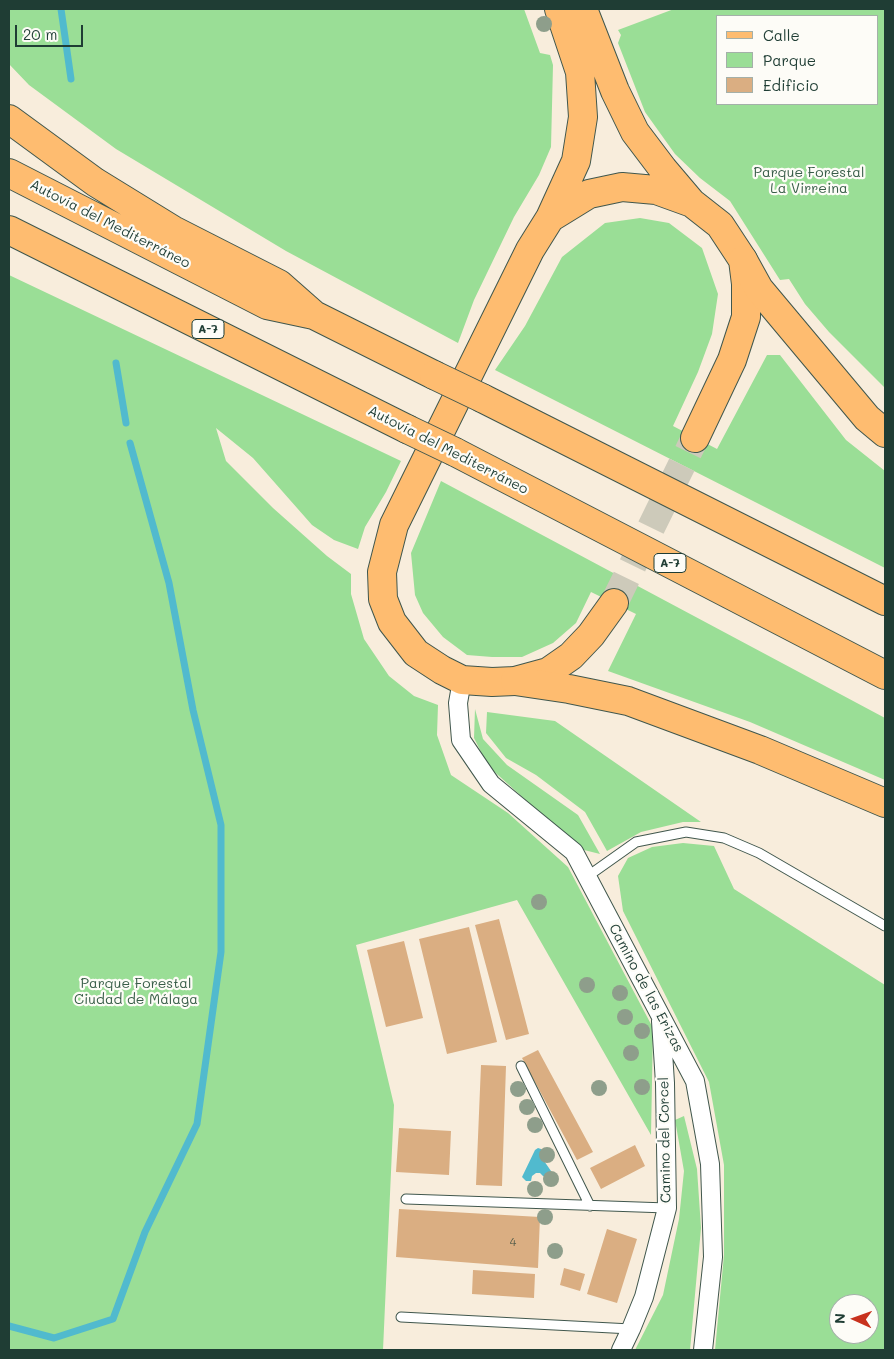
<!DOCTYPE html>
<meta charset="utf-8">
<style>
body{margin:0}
#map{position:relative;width:894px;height:1359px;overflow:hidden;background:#f8eddc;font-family:Mali,sans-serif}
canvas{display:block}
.frame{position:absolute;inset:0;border:10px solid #1f3d34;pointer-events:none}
.legend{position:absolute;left:716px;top:15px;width:162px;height:90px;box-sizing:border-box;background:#fdfcf7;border:1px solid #a4b0a9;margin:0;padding:6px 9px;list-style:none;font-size:15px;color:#1f3d34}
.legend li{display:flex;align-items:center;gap:10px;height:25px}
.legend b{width:25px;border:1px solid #a4b0a9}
.north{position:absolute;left:829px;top:1294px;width:50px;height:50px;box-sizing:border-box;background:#fdfcf7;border:1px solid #a4b0a9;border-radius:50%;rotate:272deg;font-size:14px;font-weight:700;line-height:20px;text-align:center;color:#1f3d34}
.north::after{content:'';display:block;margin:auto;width:18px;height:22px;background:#c8321e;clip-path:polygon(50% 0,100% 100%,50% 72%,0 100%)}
.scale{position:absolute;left:15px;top:25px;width:68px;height:22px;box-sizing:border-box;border:2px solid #1f3d34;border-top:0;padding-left:6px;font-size:15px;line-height:18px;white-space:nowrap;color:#1f3d34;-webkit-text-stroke:4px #fdfcf7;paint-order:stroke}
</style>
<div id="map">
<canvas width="894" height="1359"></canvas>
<div class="frame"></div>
<ul class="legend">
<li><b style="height:6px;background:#febc70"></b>Calle</li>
<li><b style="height:14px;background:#9ade96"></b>Parque</li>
<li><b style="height:14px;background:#daae82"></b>Edificio</li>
</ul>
<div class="north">N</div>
<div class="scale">20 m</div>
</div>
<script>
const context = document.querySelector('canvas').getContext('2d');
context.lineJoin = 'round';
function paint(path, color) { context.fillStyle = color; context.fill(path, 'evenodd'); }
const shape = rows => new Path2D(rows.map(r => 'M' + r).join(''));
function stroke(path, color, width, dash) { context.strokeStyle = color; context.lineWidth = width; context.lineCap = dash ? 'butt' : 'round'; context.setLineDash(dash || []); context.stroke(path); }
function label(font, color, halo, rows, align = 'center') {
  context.font = font + ' Mali,sans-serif'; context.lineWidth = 4.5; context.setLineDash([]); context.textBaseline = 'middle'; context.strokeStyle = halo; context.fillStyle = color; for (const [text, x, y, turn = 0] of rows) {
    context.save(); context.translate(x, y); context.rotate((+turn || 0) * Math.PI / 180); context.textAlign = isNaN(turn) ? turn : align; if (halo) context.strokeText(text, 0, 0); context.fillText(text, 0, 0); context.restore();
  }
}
const green = shape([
 [9,9,524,9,540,53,550,55,553,65,551,147,539,175,514,217,474,300,458,343,286,251,116,149,29,85,9,64],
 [674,9,885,9,885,388,829,332,805,304,789,279,780,280,730,201,700,178,675,154,645,112,618,43,621,35,618,30],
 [878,16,878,104,718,104,718,16],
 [640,218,669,223,702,248,718,294,712,334,698,372,673,426,717,449,767,355,780,355,846,440,885,471,885,568,495,370,525,326,562,257,605,223],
 [9,275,401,461,386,492,365,527,358,549,334,540,312,525,253,458,216,428,226,461,273,508,327,556,351,574,351,594,364,639,389,676,414,696,438,705,437,735,451,775,508,813,568,867,653,1028,651,1135,517,900,356,945,394,1105,383,1350,9,1350],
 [441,481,885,718,885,780,750,722,608,671,636,614,591,592,576,623,553,643,522,657,492,657,467,655,443,637,423,613,415,595,411,553],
 [475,709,483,739,507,765,578,815,600,854,580,849,488,766,474,738],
 [487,712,555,721,701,822,683,822,641,832,607,851,585,812,536,775,506,758,486,733],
 [683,843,714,846,734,889,885,985,885,1350,715,1350,724,1255,724,1165,709,1082,623,911,618,876,628,858,652,847],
 [839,1304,869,1304,869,1334,839,1334],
 [684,1116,697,1169,701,1228,690,1350,635,1350,663,1295,679,1219,684,1171,675,1120]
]);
const water = shape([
 [538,1148,541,1149,543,1152,542,1158,551,1171,550,1176,547,1177,543,1176,540,1173,536,1173,532,1176,531,1181,526,1181,522,1177,535,1150]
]);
const stream = shape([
 [61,9,71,79],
 [116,363,126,423],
 [9,1326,54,1338,113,1319,145,1232,197,1124,221,952,221,825,193,710,169,583,130,443]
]);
const building = shape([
 [499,919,529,1034,506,1040,475,925],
 [469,927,497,1042,447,1054,419,939],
 [404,941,423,1018,386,1027,367,950],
 [538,1050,593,1152,577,1160,522,1058],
 [481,1065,506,1066,502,1186,476,1185],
 [399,1128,451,1131,449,1175,396,1172],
 [635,1145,645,1166,601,1189,590,1168],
 [399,1209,540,1217,538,1268,396,1257],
 [607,1229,637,1239,617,1303,587,1294],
 [564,1268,585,1274,580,1291,560,1285],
 [473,1270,535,1274,534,1298,472,1294]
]);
const primaryTunnel = shape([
 [614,603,695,438]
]);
const service = shape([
 [588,876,636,842,686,832,724,838,759,853,885,926],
 [521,1066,590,1206],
 [406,1199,667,1208],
 [401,1317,631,1329]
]);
const minor = shape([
 [462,680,458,703,461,740,491,784,574,852,695,1081,710,1164,713,1257,703,1350],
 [621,1350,631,1329,644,1297,667,1208,665,1083,661,1021]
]);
const primary = shape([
 [583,9,615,91,635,132,663,169,691,202],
 [550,218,576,161,583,117,580,72,559,9],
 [614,603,591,635,571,656,548,672,515,681,492,682,462,680,442,670,416,653,392,622,383,599,382,572,394,525,530,250,550,218,589,194,622,187,656,190,692,203,720,225,743,260,746,284,746,317,732,360,695,438]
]);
const motorway = shape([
 [9,119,95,182,173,230,279,284,313,314],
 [9,173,267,305,314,315,434,375],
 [9,230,407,429],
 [743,260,759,289,867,418,885,433],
 [482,398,885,601],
 [455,452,885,675],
 [515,681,569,689,628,701,760,750,885,803]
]);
const motorwayBridge = shape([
 [434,375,482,398],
 [407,429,455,452]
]);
const trees = [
 [544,24],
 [539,902],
 [587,985],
 [620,993],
 [625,1017],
 [642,1031],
 [631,1053],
 [642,1087],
 [599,1088],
 [518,1089],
 [527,1107],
 [535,1125],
 [547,1155],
 [551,1179],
 [535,1189],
 [545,1217],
 [555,1251]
];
const numberNames = [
 ["4",513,1243]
];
const shields = [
 [208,329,32],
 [670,563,32]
];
const shieldNames = [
 ["A-7",208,329],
 ["A-7",670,563]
];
const parkNames = [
 ["Parque Forestal",809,173],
 ["La Virreina",809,189],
 ["Parque Forestal",136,984],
 ["Ciudad de Málaga",136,1000]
];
const streetNames = [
 ["Autovía del Mediterráneo",110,224,27],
 ["Autovía del Mediterráneo",448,450,27],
 ["Camino de las Erizas",646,988,62],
 ["Camino del Corcel",665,1140,-91]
];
paint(green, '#9ade96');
paint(water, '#51bace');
stroke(stream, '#51bace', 7);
paint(building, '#daae82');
stroke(primaryTunnel, '#cdcaba', 28, [28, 14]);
stroke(service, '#40574d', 11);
stroke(minor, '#40574d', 20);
stroke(primary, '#40574d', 30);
stroke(motorway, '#40574d', 30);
stroke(service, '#fff', 9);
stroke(minor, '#fff', 18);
stroke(primary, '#febc70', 28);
stroke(motorway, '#febc70', 28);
stroke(motorwayBridge, '#40574d', 30, []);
stroke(motorwayBridge, '#febc70', 28);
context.fillStyle = '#8e9e8b';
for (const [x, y] of trees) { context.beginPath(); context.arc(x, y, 8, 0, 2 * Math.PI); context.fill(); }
label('11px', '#4e5948', null, numberNames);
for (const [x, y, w] of shields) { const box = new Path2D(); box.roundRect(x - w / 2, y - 9.5, w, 19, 4); context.fillStyle = '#fdfcf7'; context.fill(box); stroke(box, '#1f3d34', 1); }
label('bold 12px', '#1f3d34', null, shieldNames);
label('14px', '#385d48', '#fdfcf7', parkNames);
label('14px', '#1f3d34', '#fdfcf7', streetNames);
</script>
